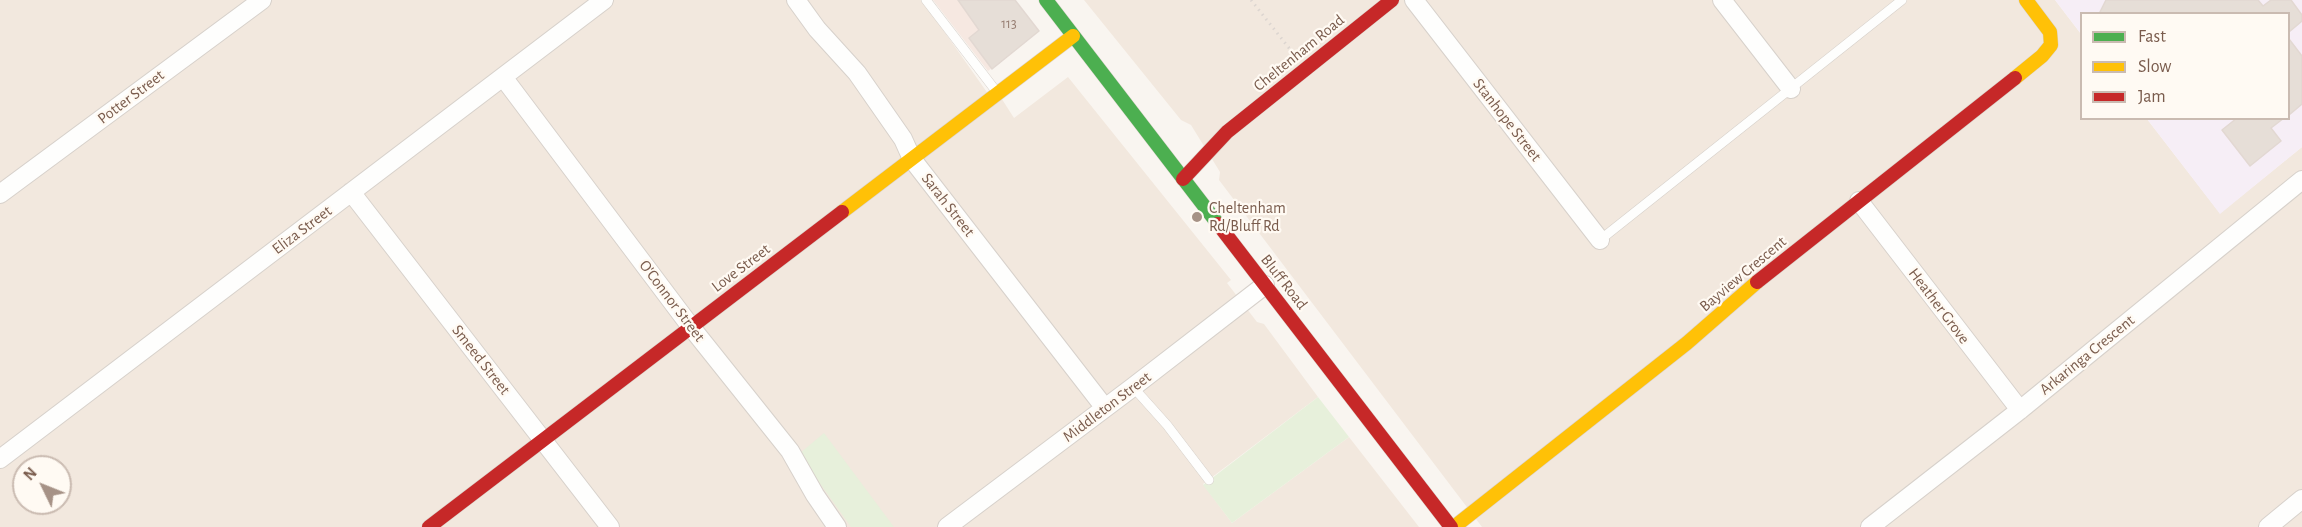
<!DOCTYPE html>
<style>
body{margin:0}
#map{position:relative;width:2302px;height:527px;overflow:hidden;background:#f9f5f0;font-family:"Alegreya Sans",sans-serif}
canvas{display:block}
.legend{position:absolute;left:2080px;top:12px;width:210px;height:108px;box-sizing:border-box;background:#fffaf3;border:2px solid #cabbb1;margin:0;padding:8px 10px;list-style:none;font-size:18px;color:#7a5c4d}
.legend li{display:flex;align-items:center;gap:12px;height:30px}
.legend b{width:30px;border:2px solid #cabbb1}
.north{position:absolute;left:12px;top:455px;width:60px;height:60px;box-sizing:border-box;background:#fffaf3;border:2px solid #cabbb1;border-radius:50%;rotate:313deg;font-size:16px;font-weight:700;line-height:24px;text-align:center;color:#7a5c4d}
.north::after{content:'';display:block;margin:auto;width:21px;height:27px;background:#a69286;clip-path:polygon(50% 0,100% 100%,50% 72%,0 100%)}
</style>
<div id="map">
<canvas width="2302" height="527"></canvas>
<ul class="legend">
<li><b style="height:8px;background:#4caf50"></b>Fast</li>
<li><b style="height:8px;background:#ffc107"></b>Slow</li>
<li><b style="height:8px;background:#c62828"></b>Jam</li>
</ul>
<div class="north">N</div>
</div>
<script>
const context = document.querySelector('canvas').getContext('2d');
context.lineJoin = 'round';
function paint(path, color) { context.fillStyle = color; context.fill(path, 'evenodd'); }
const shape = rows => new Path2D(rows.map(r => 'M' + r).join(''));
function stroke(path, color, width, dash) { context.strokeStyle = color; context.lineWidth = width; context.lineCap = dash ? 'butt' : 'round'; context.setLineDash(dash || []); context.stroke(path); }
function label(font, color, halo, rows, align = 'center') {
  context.font = font + ' "Alegreya Sans",sans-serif'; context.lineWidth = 4.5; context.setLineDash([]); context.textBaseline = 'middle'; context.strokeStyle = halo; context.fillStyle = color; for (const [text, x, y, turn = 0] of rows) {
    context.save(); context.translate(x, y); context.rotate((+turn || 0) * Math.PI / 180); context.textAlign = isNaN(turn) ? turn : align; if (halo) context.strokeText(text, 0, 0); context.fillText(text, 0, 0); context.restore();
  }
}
const residential = shape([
 [0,0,922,0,991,98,998,93,1014,118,1068,77,1231,280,1227,283,1257,322,1264,324,1318,397,1203,484,1232,523,1349,437,1419,527,0,527],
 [24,467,60,467,60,503,24,503],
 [1084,0,2055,0,2081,34,2082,118,2147,119,2220,213,2302,147,2302,527,1482,527,1219,180,1220,172,1191,125,1181,120]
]);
const commercial = shape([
 [933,0,1015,0,1039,31,988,71]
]);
const education = shape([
 [2055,0,2302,0,2302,147,2220,214,2147,119,2288,118,2288,14,2082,14,2081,34]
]);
const green = shape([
 [1318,397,1349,437,1232,523,1203,485],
 [824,433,894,527,851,527,799,454]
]);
const building = shape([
 [958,0,1015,0,1039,31,992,69,969,38,979,30,958,0],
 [2106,0,2258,0,2263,6,2271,0,2291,0,2302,15,2302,21,2289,32,2289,14,2099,14,2106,0],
 [2289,39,2302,56,2302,104,2289,115,2289,39],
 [2237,118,2284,118,2271,128,2281,141,2250,166,2222,130,2237,118]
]);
const path = shape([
 [1251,0,1293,53]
]);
const lane = shape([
 [926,0,996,91],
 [1600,240,1902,0],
 [1133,387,1167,425,1209,480]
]);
const street = shape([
 [796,0,817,29,857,73,903,139,912,159,1105,408],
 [1414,0,1600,240],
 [1722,0,1791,89],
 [503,77,691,327,790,451,815,495,837,527],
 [351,192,610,527],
 [0,194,262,0],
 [1859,201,2020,410],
 [0,459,604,0],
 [947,527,1133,387,1265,285],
 [1870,527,2020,410,2302,180],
 [2268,527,2302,499]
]);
const fast = shape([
 [1046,0,1218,224]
]);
const slow = shape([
 [2015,78,2042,56,2051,45,2050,32,2026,0],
 [842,212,1073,36],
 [1454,527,1687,343,1757,282]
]);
const jam = shape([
 [1183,179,1227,132,1392,0],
 [1218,224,1451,527],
 [1757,282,2015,78],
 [429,527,842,212]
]);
const markers = [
 [1197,217,6,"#a69286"]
];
const numberNames = [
 ["113",1009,24]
];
const streetNames = [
 ["Cheltenham Road",1299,53,-39],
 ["Potter Street",131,97,-37],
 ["Stanhope Street",1507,120,52],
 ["Sarah Street",948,205,52],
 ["Eliza Street",302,230,-37],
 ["Love Street",741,268,-37],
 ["Bayview Crescent",1743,274,-40],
 ["Bluff Road",1284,282,52],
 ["O'Connor Street",672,301,53],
 ["Heather Grove",1939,306,53],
 ["Arkaringa Crescent",2087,355,-39],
 ["Smeed Street",481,360,52],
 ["Middleton Street",1107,407,-37]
];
const poiNames = [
 ["Cheltenham",1209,208],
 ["Rd/Bluff Rd",1209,226]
];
paint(residential, '#f2e8de');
paint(commercial, '#f6e8e1');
paint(education, '#f6eef6');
paint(green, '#e7f0db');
paint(building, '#e6ded7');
stroke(building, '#e2d8d2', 1.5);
stroke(lane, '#d7d1cb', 10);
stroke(street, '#d7d1cb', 20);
stroke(fast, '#d9d2cb', 15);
stroke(slow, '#d9d2cb', 15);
stroke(jam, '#d9d2cb', 15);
stroke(path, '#dcd5d0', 3, [1.5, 4.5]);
stroke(lane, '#fefefd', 9);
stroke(street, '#fefefd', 18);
stroke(fast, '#4caf50', 14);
stroke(slow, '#ffc107', 14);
stroke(jam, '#c62828', 14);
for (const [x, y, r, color] of markers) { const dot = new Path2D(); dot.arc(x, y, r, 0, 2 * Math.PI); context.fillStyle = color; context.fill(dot); stroke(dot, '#fffaf3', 2); }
label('14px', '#977e72', null, numberNames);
label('16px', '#7a5c4d', '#fffaf3', streetNames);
label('16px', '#7a5c4d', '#fffaf3', poiNames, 'left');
</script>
